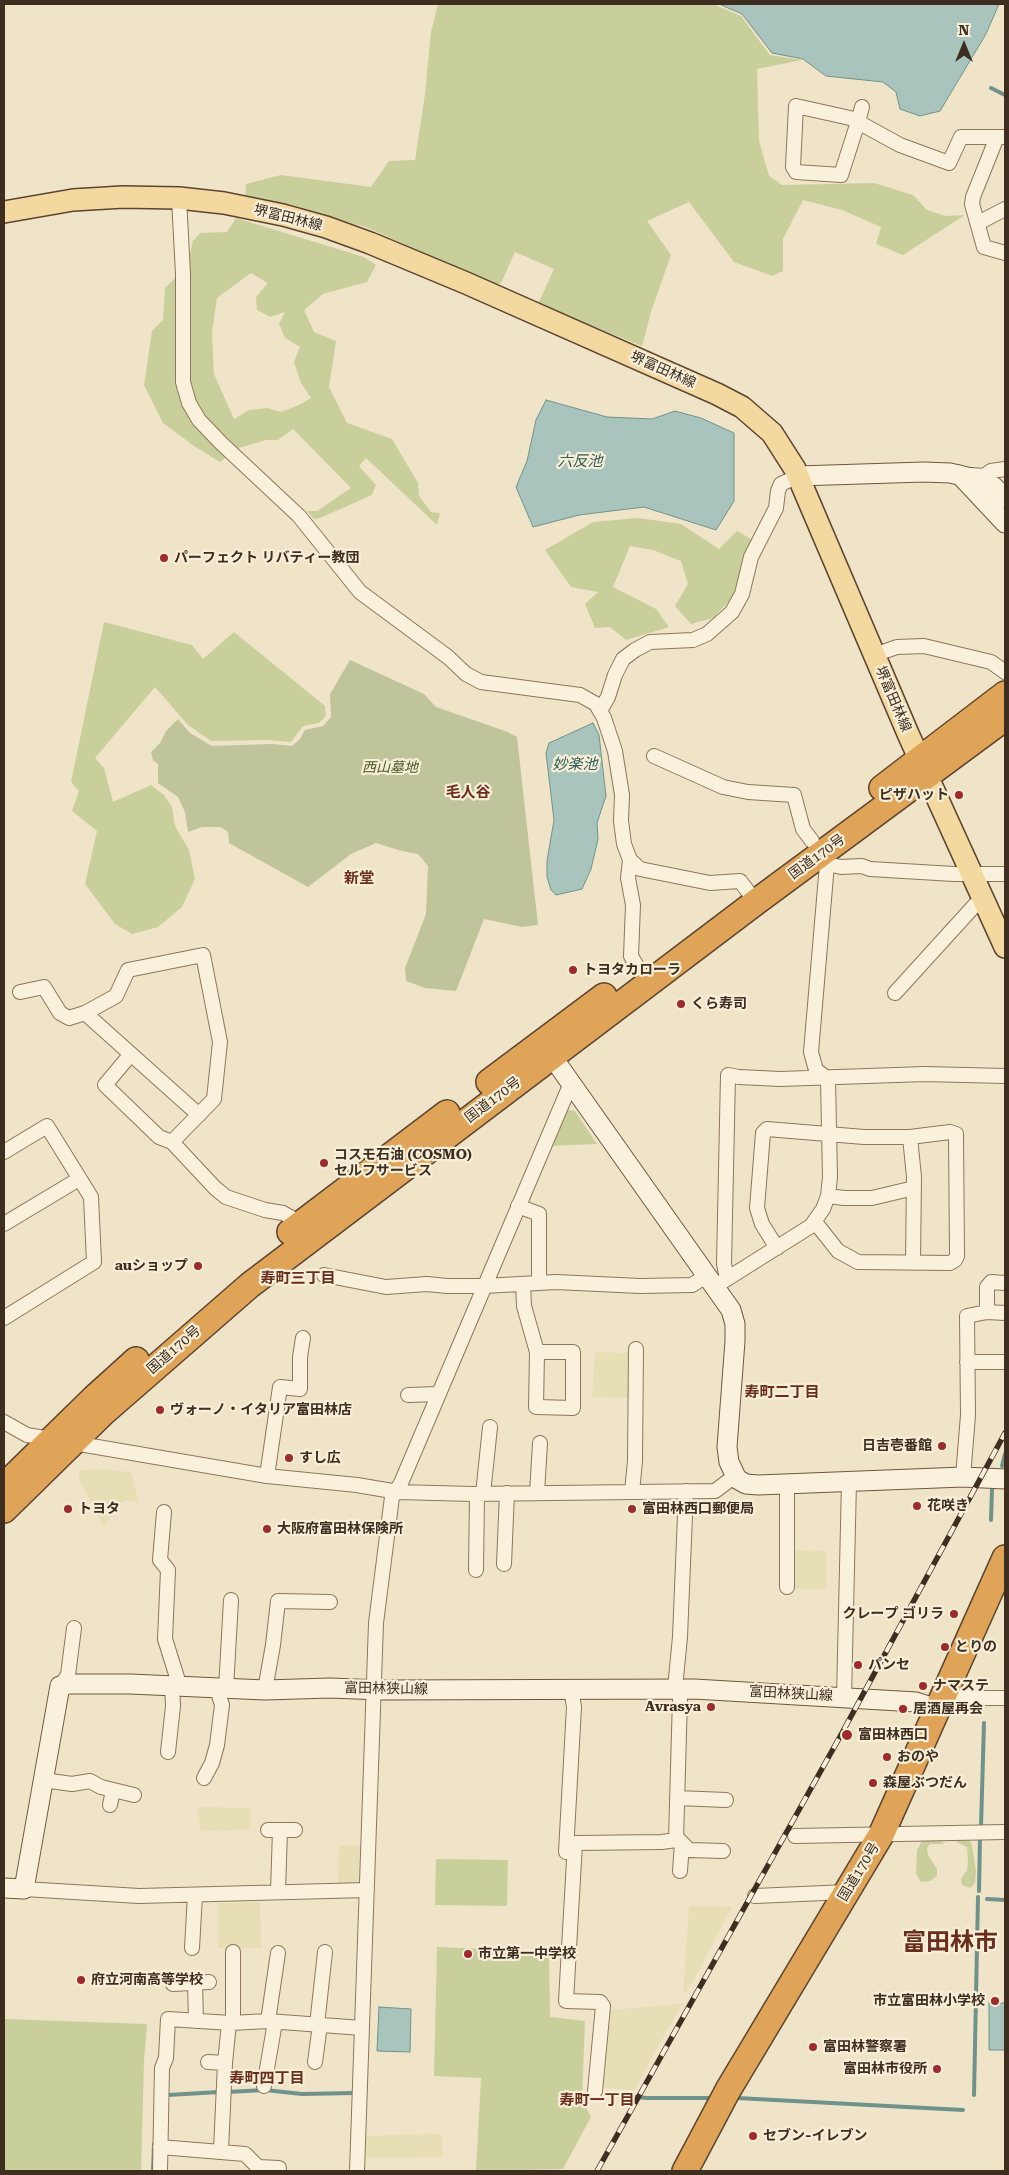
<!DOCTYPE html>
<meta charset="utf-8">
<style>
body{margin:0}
#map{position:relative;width:1009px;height:2175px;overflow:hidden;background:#f0e4c8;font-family:"Roboto Serif",serif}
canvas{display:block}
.frame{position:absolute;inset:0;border:5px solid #3d2e20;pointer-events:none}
.north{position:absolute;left:939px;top:20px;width:50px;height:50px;-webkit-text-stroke:4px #f7eed8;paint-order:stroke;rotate:0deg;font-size:14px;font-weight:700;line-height:20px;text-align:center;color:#3d2e20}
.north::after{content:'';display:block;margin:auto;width:18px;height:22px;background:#3d2e20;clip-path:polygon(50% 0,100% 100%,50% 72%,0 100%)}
</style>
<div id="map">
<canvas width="1009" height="2175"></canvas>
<div class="frame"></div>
<div class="north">N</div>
</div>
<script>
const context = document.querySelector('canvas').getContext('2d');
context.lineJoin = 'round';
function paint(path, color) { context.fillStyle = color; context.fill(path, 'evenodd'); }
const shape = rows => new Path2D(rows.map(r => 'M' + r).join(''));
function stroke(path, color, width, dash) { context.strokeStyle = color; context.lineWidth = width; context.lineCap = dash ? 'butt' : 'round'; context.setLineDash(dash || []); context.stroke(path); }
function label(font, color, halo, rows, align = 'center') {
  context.font = font + ' "Roboto Serif","Noto Sans JP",serif'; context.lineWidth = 4.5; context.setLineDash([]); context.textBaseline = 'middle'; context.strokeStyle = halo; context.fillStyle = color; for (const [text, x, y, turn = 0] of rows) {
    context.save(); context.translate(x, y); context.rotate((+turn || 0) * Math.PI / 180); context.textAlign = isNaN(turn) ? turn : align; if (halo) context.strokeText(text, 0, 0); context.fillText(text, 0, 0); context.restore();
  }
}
const farmland = shape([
 [595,1352,631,1353,629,1398,592,1397],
 [91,1469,131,1472,139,1503,128,1500,121,1503,104,1527,79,1479,79,1471],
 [791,1550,826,1551,826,1589,791,1589],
 [197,1807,251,1808,250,1830,201,1831],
 [339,1846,360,1846,359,1884,338,1883],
 [260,1902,261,1948,218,1948,218,1903],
 [689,1906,732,1907,696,1976,686,1993,683,1993],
 [682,2004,634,2090,602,2088,608,2010],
 [439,2134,442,2137,442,2157,365,2158,366,2136]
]);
const green = shape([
 [438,4,713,4,741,16,770,55,802,60,757,69,759,141,769,176,782,185,874,183,913,195,927,210,945,216,965,215,903,255,876,244,881,227,842,210,803,200,783,239,783,271,772,276,734,262,689,202,647,221,671,255,651,312,642,346,538,304,554,269,515,252,501,283,495,285,368,228,290,204,245,196,246,184,281,175,371,187,389,161,415,160,425,94,431,32],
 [236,218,364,257,376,265,367,282,323,294,304,310,314,332,336,341,329,387,347,423,392,439,418,483,419,496,431,512,440,513,437,525,366,458,359,466,376,485,372,495,320,518,314,519,307,511,317,511,351,488,293,429,278,440,266,440,239,448,220,462,194,446,163,423,144,385,152,331,163,320,165,288,187,266,193,241,200,233,227,232],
 [251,273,268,283,256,297,257,310,270,317,285,312,279,324,285,338,300,347,294,362,301,383,311,398,299,405,281,412,267,408,249,410,234,419,214,374,212,332,217,298],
 [638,518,681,524,719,549,737,531,753,540,735,595,713,618,691,624,675,606,688,584,681,561,653,550,630,546,613,587,656,609,669,627,626,640,610,627,595,628,585,604,598,592,571,587,545,550,593,522],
 [104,622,192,645,203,659,234,632,325,706,326,716,319,723,303,726,291,742,268,740,211,741,188,725,155,687,95,758,104,768,113,802,151,785,164,795,172,807,175,826,189,850,195,879,182,907,158,927,132,934,115,924,85,884,97,831,72,811,79,791,71,782],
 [567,1110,575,1111,597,1144,549,1146,563,1113],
 [962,1838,970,1841,972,1845,976,1871,975,1883,971,1888,962,1885,961,1879,967,1870,968,1862,967,1847,956,1842],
 [935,1840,944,1842,942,1844,930,1844,927,1848,928,1855,937,1869,937,1876,930,1881,921,1882,916,1874,917,1850,922,1841],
 [436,1859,508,1860,507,1906,435,1905],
 [437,1947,549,1952,550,2017,585,2021,582,2100,591,2117,563,2169,476,2171,481,2078,434,2076],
 [4,2019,147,2024,144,2061,141,2171,4,2171]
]);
const cemetery = shape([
 [350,660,424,694,436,707,508,732,517,737,538,925,522,927,484,919,456,991,425,988,406,981,405,968,426,914,428,866,418,854,402,851,376,843,351,854,308,887,229,843,228,832,221,827,202,827,188,832,185,812,178,797,158,783,158,764,153,760,151,752,160,743,166,731,178,719,190,733,212,746,272,744,292,746,300,739,305,730,323,726,331,717,330,694]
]);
const water = shape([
 [719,4,999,4,986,34,940,111,920,116,900,109,896,92,883,82,826,76,803,59,772,53,742,14,719,4],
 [546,400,607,417,652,419,675,411,701,418,734,433,734,501,716,530,644,507,579,515,533,527,516,487,527,461,536,420,546,400],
 [593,723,599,735,606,796,597,823,598,839,591,869,582,889,556,895,551,890,547,877,547,861,554,820,546,753,549,743,593,723],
 [989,2003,1005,2003,1005,2050,989,2050,989,2003],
 [379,2007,411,2009,410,2052,377,2051,379,2007]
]);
const stream = shape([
 [991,88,1005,95],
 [1002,1466,1005,1454],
 [991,1520,992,1489],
 [981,1827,984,1723],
 [979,1891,980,1837],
 [987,1899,1005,1900],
 [228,2092,265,2090,302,2094,355,2093],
 [607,2094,647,2098,712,2098],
 [168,2095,219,2092],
 [974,2095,978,1897],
 [737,2098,963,2110],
 [153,2171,154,2144]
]);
const street = shape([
 [796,106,850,118,858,122,841,175,796,172,793,167,796,106],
 [862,107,858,122,900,145,949,163,961,137,1005,137],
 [997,137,973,197,972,204,984,247,1005,253],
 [179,198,183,274,183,382,189,403,199,420,221,443,299,516,360,592,448,657,466,674,481,682,580,695,596,704,604,718,615,751,622,795,621,821,624,844,630,860,628,878,633,905,631,956,639,970],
 [978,223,1005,209],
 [971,475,984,476,991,471,1005,469],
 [874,655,897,647,924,646,991,662,1005,672],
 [600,711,608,697,615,675,623,659,635,650,650,642,693,640,707,634,732,612,742,594,751,557,776,508,778,491,781,484,798,476],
 [654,756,723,787,748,792,794,795,803,829,812,841],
 [630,860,640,869,710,883,740,881,756,902],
 [827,864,841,867,862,866,870,869,954,874,1005,874],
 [20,992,44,987,60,1013,69,1018,85,1013,116,996,128,970,203,955,220,1042,214,1099,172,1142],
 [895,993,975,905,984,903],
 [85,1013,199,1115],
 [131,1054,105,1085,159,1137,172,1142,215,1188,226,1197,265,1210,283,1213,292,1218,301,1230],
 [910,1137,914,1177,913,1263],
 [4,1152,47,1126,91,1197,94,1262,4,1318],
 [828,1196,844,1198,872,1198,914,1188],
 [518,1206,539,1214,539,1283],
 [4,1224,79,1179],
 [777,1248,762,1224,757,1208,763,1133,767,1129,864,1137,910,1137,950,1132,956,1134,957,1256,955,1260,950,1263,858,1262,838,1251,815,1222],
 [324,1275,386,1287,427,1284,447,1286,484,1286,556,1282,640,1286,692,1285,706,1276],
 [727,1279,724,1264,728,1075,739,1077,780,1079,925,1074,1005,1076],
 [523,1284,524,1306,537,1352,536,1407,573,1408,573,1352,537,1352],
 [714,1287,811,1226,823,1209,828,1196,830,1177,828,1079,816,1070,811,1052,827,864,822,853],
 [987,1312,987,1287,991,1282,1005,1283],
 [967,1362,1005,1362],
 [408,1395,438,1394],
 [4,1422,27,1435,267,1476,357,1485,398,1492,473,1494,715,1491,735,1476],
 [267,1476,280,1387,300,1389,300,1357,303,1338],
 [963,1477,968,1415,967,1316,987,1312,1005,1313],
 [632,1492,635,1461,636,1349],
 [537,1493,540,1443],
 [483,1494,490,1427],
 [164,1512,160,1560,168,1570,165,1639,180,1687],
 [504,1564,507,1493],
 [476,1570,477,1494],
 [787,1587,787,1484],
 [60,1686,68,1675,74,1628],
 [226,1689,231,1600],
 [265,1690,273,1645,278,1601,330,1602],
 [944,1692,973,1698,1005,1698],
 [844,1697,849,1482],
 [168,1752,173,1706,172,1686],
 [204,1778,212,1763,217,1745,222,1705,217,1689],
 [43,1780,72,1784,90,1781,101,1787,134,1795],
 [677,1798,726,1800],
 [110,1805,113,1790],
 [268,1830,295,1830],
 [795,1836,1005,1832],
 [676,1837,689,1850,723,1851],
 [566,1852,574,1707,571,1689],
 [680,1871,682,1843],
 [24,1889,139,1896,367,1890],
 [278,1892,280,1830],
 [755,1896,847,1892],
 [192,1948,195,1895],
 [195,1982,196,2021],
 [173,1984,209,1982],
 [268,2021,278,1953],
 [233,2023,233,1952],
 [317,2025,325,1952],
 [208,2062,225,2063],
 [315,2062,320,2025],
 [264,2086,275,2022],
 [595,2091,603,2006,600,2002,566,2001,575,1843,662,1842,676,1840,680,1697,675,1688,680,1637,686,1491],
 [160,2147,245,2154,258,2167,279,2168],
 [221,2150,225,2063,229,2023],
 [160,2171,162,2068,166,2058,168,2019,231,2023,268,2021,362,2028],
 [357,2171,376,1623,392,1497,401,1483,571,1083]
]);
const secondary = shape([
 [960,475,1005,523],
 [798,476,924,472,950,473,984,481,994,487,1005,498],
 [544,1045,731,1310,735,1324,735,1341,727,1447,729,1462,737,1479,746,1484,758,1485,963,1477,1005,1479],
 [4,1888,24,1889,60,1686,70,1684,130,1684,265,1690,330,1688,382,1690,694,1689,916,1702,937,1709]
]);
const primary = shape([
 [4,212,73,200,123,197,179,198,224,203,283,215,326,227,370,243,466,283,717,394,742,407,772,433,795,469,909,736,1005,947]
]);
const highway = shape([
 [882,788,1005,694],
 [489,1082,604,996],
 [290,1232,447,1113],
 [4,1486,94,1398,136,1360],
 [4,1510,103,1413,250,1285,756,902,1005,718],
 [685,2171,728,2090,882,1833,1005,1558]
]);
const rail = shape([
 [597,2171,842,1733,1005,1433]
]);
const markers = [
 [164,558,5,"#9e2a2b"],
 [959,795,5,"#9e2a2b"],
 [573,970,5,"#9e2a2b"],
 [681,1004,5,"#9e2a2b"],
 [324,1163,5,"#9e2a2b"],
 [198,1266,5,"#9e2a2b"],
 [160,1410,5,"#9e2a2b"],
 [942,1446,5,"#9e2a2b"],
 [289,1458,5,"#9e2a2b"],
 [917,1506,5,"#9e2a2b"],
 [68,1509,5,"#9e2a2b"],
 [632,1509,5,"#9e2a2b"],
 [267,1529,5,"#9e2a2b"],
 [954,1614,5,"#9e2a2b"],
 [945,1647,5,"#9e2a2b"],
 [858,1665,5,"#9e2a2b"],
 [923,1686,5,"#9e2a2b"],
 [711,1707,5,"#9e2a2b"],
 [903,1709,5,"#9e2a2b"],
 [847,1735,6,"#9e2a2b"],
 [887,1757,5,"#9e2a2b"],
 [873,1783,5,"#9e2a2b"],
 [468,1954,5,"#9e2a2b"],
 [81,1980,5,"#9e2a2b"],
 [995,2001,5,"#9e2a2b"],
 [813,2047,5,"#9e2a2b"],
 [937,2069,5,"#9e2a2b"],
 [753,2136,5,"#9e2a2b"]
];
const streetNames = [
 ["堺富田林線",288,218,14],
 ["堺富田林線",663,370,24],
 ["堺富田林線",893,699,67],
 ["国道170号",817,857,-36],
 ["国道170号",493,1100,-37],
 ["国道170号",174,1350,-41],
 ["富田林狭山線",386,1689,1],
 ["富田林狭山線",791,1694,3],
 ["国道170号",859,1872,-59]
];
const poiNames = [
 ["パーフェクト リバティー教団",174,558],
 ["ピザハット",949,795,"right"],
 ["トヨタカローラ",583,970],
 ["くら寿司",691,1004],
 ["コスモ石油 (COSMO)",334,1155],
 ["セルフサービス",334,1171],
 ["auショップ",188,1266,"right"],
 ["ヴォーノ・イタリア富田林店",170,1410],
 ["日吉壱番館",932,1446,"right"],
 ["すし広",299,1458],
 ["花咲き",927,1506],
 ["トヨタ",78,1509],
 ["富田林西口郵便局",642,1509],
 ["大阪府富田林保険所",277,1529],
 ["クレープ ゴリラ",944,1614,"right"],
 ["とりの",955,1647],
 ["パンセ",868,1665],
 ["ナマステ",933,1686],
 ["Avrasya",701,1707,"right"],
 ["居酒屋再会",913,1709],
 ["富田林西口",858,1735],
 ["おのや",897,1757],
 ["森屋ぶつだん",883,1783],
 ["市立第一中学校",478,1954],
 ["府立河南高等学校",91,1980],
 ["市立富田林小学校",985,2001,"right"],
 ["富田林警察署",823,2047],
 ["富田林市役所",927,2069,"right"],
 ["セブン-イレブン",763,2136]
];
const parkNames = [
 ["西山墓地",390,768]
];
const waterNames = [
 ["六反池",580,462],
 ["妙楽池",575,765]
];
const neighbourhoodNames = [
 ["毛人谷",468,793],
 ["新堂",359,879],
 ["寿町三丁目",298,1279],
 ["寿町二丁目",782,1393],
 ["寿町四丁目",267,2079],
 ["寿町一丁目",597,2101]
];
const townNames = [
 ["富田林市",950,1943]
];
paint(farmland, '#e6deb5');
paint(green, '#c9cf9b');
paint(cemetery, '#bfc49a');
paint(water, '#a9c4bc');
stroke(water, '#6f938a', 1);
stroke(stream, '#6f938a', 4);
stroke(street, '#8d765c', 16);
stroke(secondary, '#6f573f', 21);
stroke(primary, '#5b4430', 24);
stroke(highway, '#5b4430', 28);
stroke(street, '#faf1dc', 14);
stroke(secondary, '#faf1dc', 19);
stroke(primary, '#f3d9a0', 21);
stroke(highway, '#e0a458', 25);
stroke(rail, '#3d2e20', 5.5);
stroke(rail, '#f7eed8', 4, [11]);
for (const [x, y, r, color] of markers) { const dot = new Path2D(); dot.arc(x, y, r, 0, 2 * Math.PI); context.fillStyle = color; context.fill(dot); stroke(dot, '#f7eed8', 2); }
label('14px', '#3d2e20', '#f7eed8', streetNames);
label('bold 14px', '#3d2e20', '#f7eed8', poiNames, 'left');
label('italic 14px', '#4d5a26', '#f7eed8', parkNames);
label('italic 15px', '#2f5d5a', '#f7eed8', waterNames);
label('bold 15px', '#6b2e1e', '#f7eed8', neighbourhoodNames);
label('bold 24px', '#6b2e1e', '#f7eed8', townNames);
</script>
